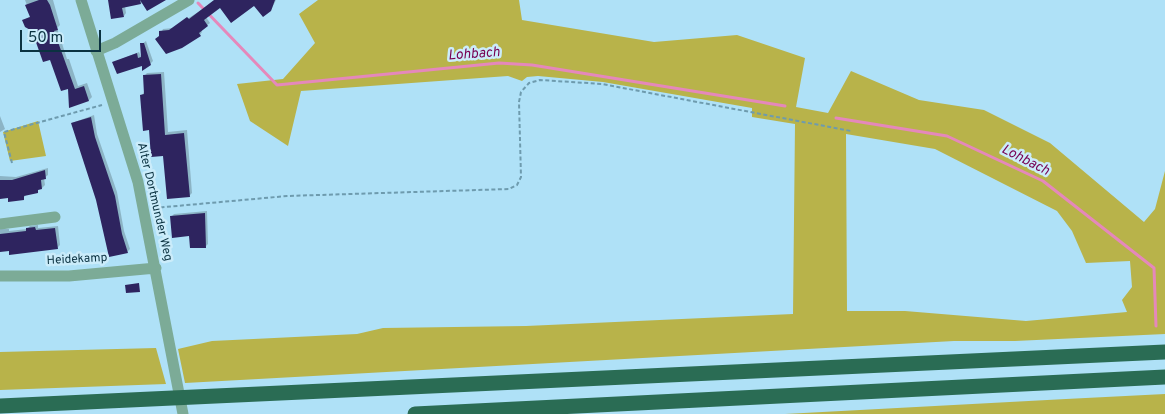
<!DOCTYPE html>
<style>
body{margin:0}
#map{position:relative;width:1165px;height:414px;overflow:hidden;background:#afe1f7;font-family:Overpass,sans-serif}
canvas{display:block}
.scale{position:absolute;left:20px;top:30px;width:81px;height:22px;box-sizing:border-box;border:2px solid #0b3241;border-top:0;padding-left:6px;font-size:15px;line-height:18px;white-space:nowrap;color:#0b3241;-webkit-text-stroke:4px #cbecfa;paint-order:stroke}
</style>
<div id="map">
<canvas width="1165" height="414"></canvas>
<div class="scale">50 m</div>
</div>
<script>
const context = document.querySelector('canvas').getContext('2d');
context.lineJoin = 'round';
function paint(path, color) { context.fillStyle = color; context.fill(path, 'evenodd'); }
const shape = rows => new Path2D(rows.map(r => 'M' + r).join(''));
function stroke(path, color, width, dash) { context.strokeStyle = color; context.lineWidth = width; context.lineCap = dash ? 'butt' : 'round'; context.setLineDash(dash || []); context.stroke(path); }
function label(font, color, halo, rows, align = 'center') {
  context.font = font + ' Overpass,sans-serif'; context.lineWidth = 5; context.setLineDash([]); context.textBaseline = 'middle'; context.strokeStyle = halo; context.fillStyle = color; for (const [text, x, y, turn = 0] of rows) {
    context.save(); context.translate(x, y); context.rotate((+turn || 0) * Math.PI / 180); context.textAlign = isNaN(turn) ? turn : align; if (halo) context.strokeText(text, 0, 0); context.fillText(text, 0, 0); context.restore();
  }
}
const green = shape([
 [318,0,519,0,522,20,654,42,737,35,805,58,796,107,828,113,851,71,919,100,984,110,1050,143,1144,222,1155,209,1165,171,1165,334,1015,341,954,341,185,383,178,349,212,341,357,334,383,328,526,326,793,314,795,124,752,117,752,108,603,82,538,76,527,77,522,81,508,76,301,91,288,146,250,121,237,84,283,79,315,43,299,14],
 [846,134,935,149,1057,211,1072,231,1086,263,1130,261,1132,287,1122,300,1127,312,1026,321,905,311,847,311],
 [38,121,46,156,10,161,3,132],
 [156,348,166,384,0,390,0,352],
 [1165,394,1165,414,785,414,1066,399]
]);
const shadow = shape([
 [25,0,53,0,60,25,57,28,67,59,69,59,78,86,87,83,92,97,89,100,70,106,70,87,33,30,24,20,31,16],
 [109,0,162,0,125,6,126,13,124,16],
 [217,0,276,0,271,10,254,4,220,6,206,17,210,23,201,30,202,32,200,35,160,35,163,29,173,28],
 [146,41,153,61,150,64,114,62,139,52,142,59,142,44],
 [164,72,168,132,187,130,192,193,189,196,150,129,142,95,144,92,144,76,147,73],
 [94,115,97,134,117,192,124,231,130,249,127,252,97,200,72,123],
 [0,116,5,129,0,132],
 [48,168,48,175,44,178,45,185,42,188,26,195,23,198,0,198,0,176,16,177],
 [207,211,208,244,206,246,171,217,174,214],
 [38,225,38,228,58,226,60,245,57,248,0,251,0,229,9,229,9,231,27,229,30,226]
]);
const stream = shape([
 [198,3,277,85,499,63,532,65,785,106],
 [836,118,947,136,1043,181,1154,268,1156,326]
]);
const building = shape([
 [39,0,47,0,50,5,58,30,54,31,75,89,84,86,89,101,69,108,68,89,61,91,50,60,43,62,32,31,25,27,22,20,30,17,25,5],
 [108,0,140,0,141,4,122,8,124,17,111,19],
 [140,0,166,0,147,11],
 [214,0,275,0,271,11,263,17,254,6,231,23,220,8,204,20,208,26,199,33,201,36,182,48,166,54,155,39,159,36,159,31,169,30,187,17,189,19],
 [140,43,144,43,151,65,142,71,142,66,117,74,112,62,137,53,138,58,141,57],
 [161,74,165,135,184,133,190,197,167,199,163,156,151,157,149,130,143,131,140,95,144,94,143,75],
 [91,117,95,137,115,196,122,234,128,253,109,257,96,200,71,123],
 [45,170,46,179,41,180,42,189,38,190,38,193,24,196,24,200,8,202,8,198,0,199,0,180,12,180],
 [205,213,206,248,190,248,189,236,172,238,170,216],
 [35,227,36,230,55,228,58,249,9,255,9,251,0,252,0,234,26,231,26,228],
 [139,283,140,292,126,293,125,285]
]);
const path = shape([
 [12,163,4,132,102,105],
 [154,208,287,196,509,189,517,185,521,177,519,102,521,92,529,83,540,80,602,84,851,131]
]);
const minor = shape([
 [81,0,138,182,183,414],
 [96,51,115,43,189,0],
 [0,224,55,217],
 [0,276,69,276,156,268]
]);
const highway = shape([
 [0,406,1165,352],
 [415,414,1165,377]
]);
const streetNames = [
 ["Alter Dortmunder Weg",154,202,77],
 ["Heidekamp",77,260,-3]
];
const waterNames = [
 ["Lohbach",474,55,-4],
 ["Lohbach",1025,161,27]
];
paint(green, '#b8b34a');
paint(shadow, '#0003');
stroke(stream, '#e588bb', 3);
paint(building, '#2e245f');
stroke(path, '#6e9bae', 2, [4, 2.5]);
stroke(minor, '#7cab97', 11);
stroke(highway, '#2a6c54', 15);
label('12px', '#0b3241', '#cbecfa', streetNames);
label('italic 14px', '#770152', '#cbecfa', waterNames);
</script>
